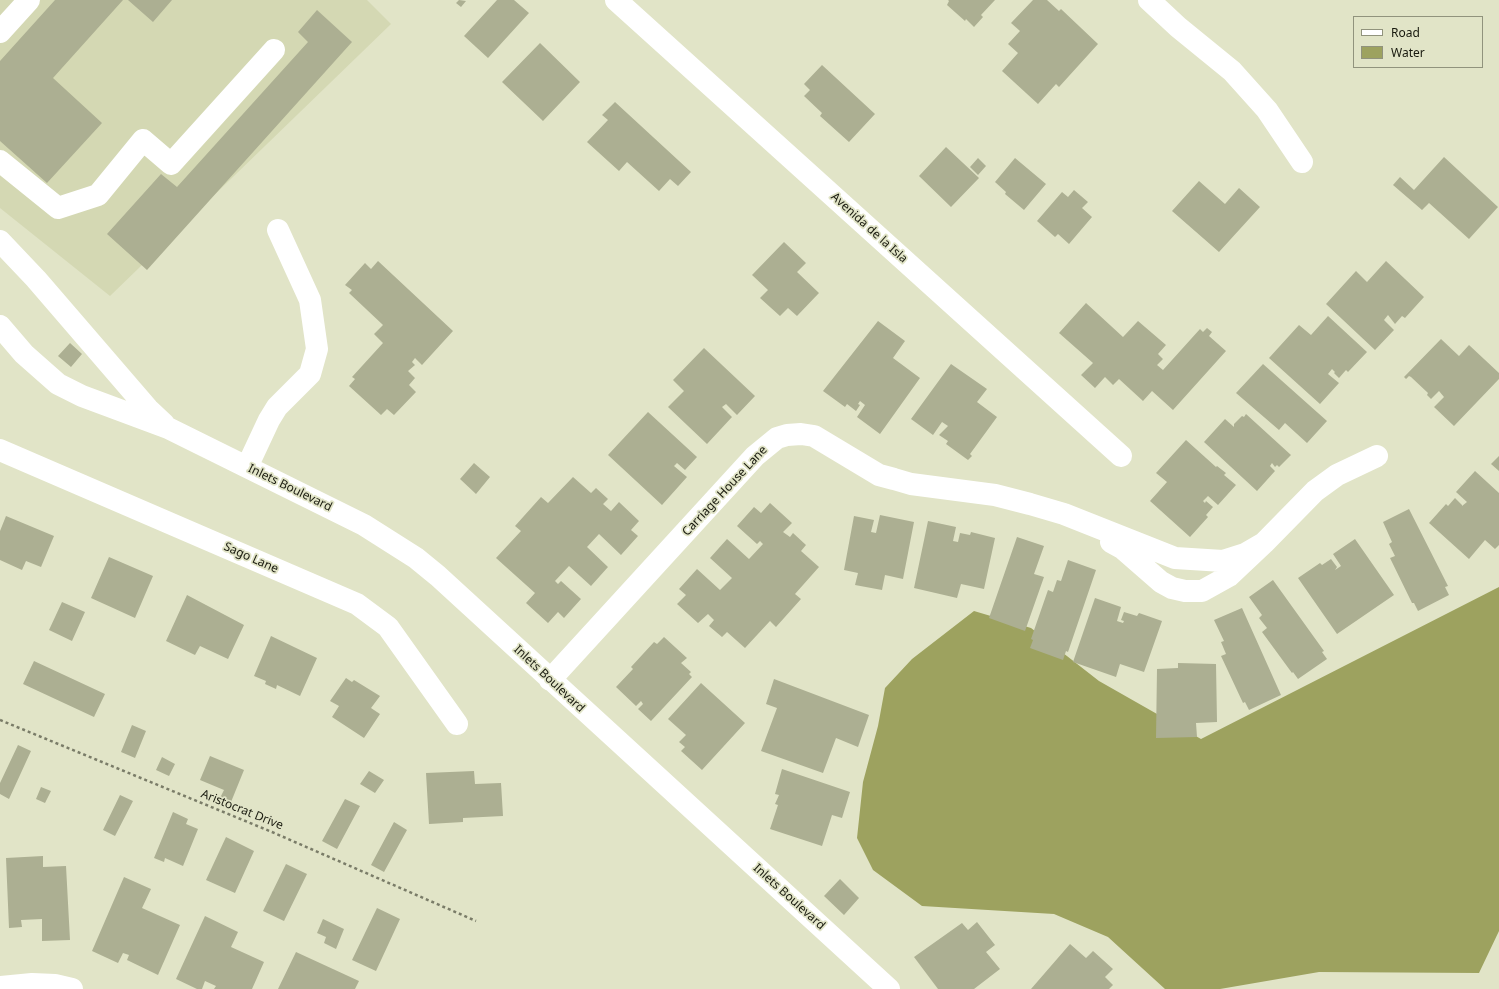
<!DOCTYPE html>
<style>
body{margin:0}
#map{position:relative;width:1499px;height:989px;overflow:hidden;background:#e1e4c7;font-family:"Noto Sans",sans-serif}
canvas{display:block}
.legend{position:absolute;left:1353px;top:16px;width:130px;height:52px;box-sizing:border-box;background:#e1e4c7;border:1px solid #91937d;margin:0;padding:5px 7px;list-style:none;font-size:12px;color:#18190e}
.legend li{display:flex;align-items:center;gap:8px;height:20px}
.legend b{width:20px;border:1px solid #91937d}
</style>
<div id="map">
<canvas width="1499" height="989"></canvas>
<ul class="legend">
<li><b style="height:5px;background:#fff"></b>Road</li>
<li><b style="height:11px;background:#9da25f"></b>Water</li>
</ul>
</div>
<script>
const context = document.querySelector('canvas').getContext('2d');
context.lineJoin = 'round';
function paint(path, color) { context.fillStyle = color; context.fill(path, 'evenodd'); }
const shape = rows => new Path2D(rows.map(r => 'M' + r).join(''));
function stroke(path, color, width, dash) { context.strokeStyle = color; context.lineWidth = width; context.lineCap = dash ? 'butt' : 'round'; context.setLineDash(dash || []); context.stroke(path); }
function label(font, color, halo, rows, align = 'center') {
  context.font = font + ' "Noto Sans",sans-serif'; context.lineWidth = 3.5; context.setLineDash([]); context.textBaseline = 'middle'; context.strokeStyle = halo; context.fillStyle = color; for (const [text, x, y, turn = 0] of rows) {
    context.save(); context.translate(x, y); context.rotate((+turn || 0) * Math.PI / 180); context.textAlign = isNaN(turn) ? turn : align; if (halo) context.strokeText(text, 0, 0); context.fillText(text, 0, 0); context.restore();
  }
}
const built = shape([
 [0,0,367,0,391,24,110,296,0,208]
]);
const water = shape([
 [1499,587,1499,931,1479,973,1319,972,1220,989,1165,989,1108,937,1054,914,922,906,873,870,857,838,863,782,878,726,885,688,912,659,974,611,1031,628,1099,681,1201,739]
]);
const building = shape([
 [55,0,123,0,53,78,102,123,47,183,0,141,0,61],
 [128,0,172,0,153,22],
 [459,0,466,1,461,7,456,3],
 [497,0,514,0,529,13,488,58,464,36],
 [948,0,995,0,981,15,983,17,974,27,966,19,965,21,947,5,949,1],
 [1033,0,1047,0,1059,11,1061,9,1098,44,1059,87,1056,84,1038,104,1002,71,1018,53,1008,44,1020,31,1011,23],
 [317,10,352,42,147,270,107,234,161,174,177,187,308,42,298,32],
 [540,43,580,82,543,121,502,82],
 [822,65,875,114,849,142,820,116,822,113,804,96,810,90,804,84],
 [615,102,691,172,678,186,670,179,659,191,627,162,619,171,587,142,608,120,602,115],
 [946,147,979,178,951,207,919,176],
 [1444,157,1498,207,1469,239,1429,203,1422,210,1393,185,1400,177,1414,190],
 [978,158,986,166,978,175,970,167],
 [1015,158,1046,184,1024,210,1005,194,1006,192,995,182],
 [1199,181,1225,204,1239,188,1260,207,1219,252,1172,211],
 [1074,190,1088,202,1082,208,1092,217,1069,244,1058,234,1055,237,1037,221,1062,192,1068,197],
 [784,242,806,263,797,272,819,293,797,316,788,308,780,316,760,298,768,290,752,275],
 [378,261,453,331,422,365,415,358,412,362,415,365,408,371,415,378,409,385,416,392,394,415,387,409,381,415,349,386,355,379,352,377,383,343,374,334,383,325,349,293,352,290,345,285,365,263,371,269],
 [1386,261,1424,297,1405,318,1402,316,1395,324,1388,315,1384,320,1394,330,1375,350,1326,304,1356,271,1367,282],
 [1086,303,1123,337,1138,321,1166,345,1158,354,1163,359,1157,365,1163,370,1200,329,1203,332,1207,328,1212,332,1209,336,1226,351,1173,410,1152,391,1143,401,1119,379,1113,385,1105,377,1095,388,1081,375,1093,363,1059,333],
 [1328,316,1367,352,1348,372,1346,370,1339,378,1334,373,1335,372,1332,369,1328,374,1339,383,1320,404,1269,358,1299,325,1311,335],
 [878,321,905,341,893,358,920,378,880,434,857,417,865,405,860,401,858,404,860,405,856,411,847,404,845,407,823,391],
 [1441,339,1459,356,1469,345,1499,373,1499,379,1454,426,1434,407,1444,397,1439,391,1431,399,1427,395,1428,393,1411,377,1409,376,1406,379,1404,377],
 [70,343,82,354,71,367,58,356],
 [704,348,755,396,737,415,726,404,722,407,732,417,707,444,668,407,684,391,673,380],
 [951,364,987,389,977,402,997,417,970,454,972,456,968,460,946,444,948,441,939,435,948,426,942,422,933,435,911,419],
 [1263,364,1327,421,1307,443,1285,423,1279,430,1236,393],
 [648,412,697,457,685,470,677,463,674,466,687,477,662,505,608,455],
 [1246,414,1291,455,1279,467,1277,465,1275,467,1272,463,1270,466,1275,471,1257,491,1204,442,1225,419,1234,427,1234,424,1242,416,1244,417],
 [1186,440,1216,467,1217,466,1226,473,1224,475,1236,485,1218,505,1208,496,1203,501,1205,503,1206,501,1213,507,1206,515,1208,517,1190,537,1150,501,1167,482,1156,473],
 [1499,456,1499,471,1491,464],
 [474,463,490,477,476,494,460,479],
 [1475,471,1499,493,1499,545,1495,549,1485,540,1469,559,1429,523,1446,504,1448,506,1455,498,1462,505,1462,506,1467,502,1456,492],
 [573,477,591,493,596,488,608,499,603,504,611,511,619,502,639,521,631,530,638,536,621,555,599,534,587,547,608,567,591,586,569,566,555,581,558,584,561,581,581,599,564,618,558,612,548,623,526,603,535,593,496,558,521,531,515,526,541,497,548,503],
 [770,503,792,523,783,532,790,537,793,533,806,545,801,551,819,567,795,594,801,599,776,627,770,621,745,648,727,632,722,637,709,626,714,620,708,614,698,623,677,604,686,595,679,589,697,569,720,590,732,578,710,558,727,539,749,559,763,544,760,541,757,544,737,526,754,507,761,513],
 [1409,509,1448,586,1445,587,1449,595,1418,611,1414,603,1412,603,1390,558,1395,556,1389,544,1392,542,1383,522],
 [880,515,914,522,903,579,885,575,882,590,855,585,858,573,844,570,854,516,874,520,871,532,876,533],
 [6,516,54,536,41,567,26,561,22,570,0,560,0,531],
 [928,521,956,527,953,541,958,542,960,533,970,535,971,532,995,538,984,589,961,584,957,598,914,588],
 [1017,537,1044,546,1034,574,1044,577,1025,631,989,618],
 [1355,539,1394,595,1337,634,1298,578,1320,563,1322,565,1331,559,1337,567,1335,570,1341,566,1333,554],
 [109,557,153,576,135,618,91,598],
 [1068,560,1096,570,1068,652,1066,651,1063,660,1030,648,1033,640,1031,639,1048,590,1053,592,1057,580,1061,581],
 [1273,580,1324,651,1322,652,1327,659,1298,679,1293,672,1292,673,1262,632,1267,628,1259,618,1262,615,1249,597],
 [187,595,244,625,228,659,200,646,195,655,166,641],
 [1095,598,1121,607,1117,621,1123,623,1124,621,1121,620,1124,612,1137,616,1139,613,1162,621,1144,672,1120,664,1116,677,1073,662],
 [62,602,85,612,72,641,49,630],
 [1242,608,1281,695,1249,710,1245,702,1243,703,1221,656,1226,654,1221,642,1224,641,1214,620],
 [271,636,317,658,300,696,277,685,276,689,265,684,266,681,254,676],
 [664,637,687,658,681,663,691,672,689,674,692,677,651,721,638,709,643,704,641,701,636,706,616,687,633,669,631,667,654,642,657,644],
 [34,661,105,694,94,717,23,684],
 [1178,663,1216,664,1217,722,1196,723,1197,737,1156,738,1157,669,1178,668],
 [346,678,352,682,354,680,380,696,371,708,380,714,364,738,332,717,339,706,330,701],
 [774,679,869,715,858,747,836,738,823,773,761,751,777,708,766,704],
 [701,683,745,723,702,770,681,751,685,747,679,742,686,735,668,719],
 [132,725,146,731,135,758,121,752],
 [18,745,31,751,9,799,0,794,0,783],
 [210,756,244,770,231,802,220,798,224,790,200,780],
 [162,757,175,764,169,776,156,770],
 [782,769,850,792,842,818,832,815,822,846,770,829,778,805,775,804,779,795,775,794],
 [369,771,384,780,375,793,360,784],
 [474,771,475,784,501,783,503,816,463,818,463,822,429,824,426,773],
 [41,787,51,791,45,803,36,799],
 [120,795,133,801,115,836,103,830],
 [345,799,360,806,337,849,322,841],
 [173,812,188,819,186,824,198,829,183,866,165,858,164,862,154,858],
 [394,822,407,830,384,872,371,865],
 [226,837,254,851,235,893,206,880],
 [43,856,43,867,66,866,70,940,42,941,42,919,21,920,22,927,9,928,6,858],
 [286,864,307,874,284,921,263,911],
 [124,877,151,889,142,908,180,925,158,975,127,960,129,955,123,953,118,963,92,951],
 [840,879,859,898,844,915,824,896],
 [377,908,400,919,376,971,352,960],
 [205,916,238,932,231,947,264,962,252,989,214,989,216,986,205,981,202,989,197,989,176,979],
 [323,919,344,929,336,949,324,943,326,937,317,933],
 [977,922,995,945,986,952,1000,969,974,989,938,989,914,957,962,923,968,930],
 [1070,944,1086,958,1093,951,1113,969,1105,977,1113,985,1109,989,1031,989],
 [296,952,359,981,355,989,278,989]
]);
const path = shape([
 [0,720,272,832,476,921]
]);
const minor = shape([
 [616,0,1121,456],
 [1149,0,1178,27,1232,71,1267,110,1302,162],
 [0,32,29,0],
 [0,161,58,208,98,195,143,140,171,164,274,50],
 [0,241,36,279,148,409,164,424],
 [0,326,24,354,58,384,82,396,168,428,364,525,416,558,438,576,889,989],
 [0,450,357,604,388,627,457,724],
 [247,467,269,420,277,407,310,374,317,349,310,300,278,230],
 [1111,542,1122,548,1161,582,1172,588,1185,591,1202,591,1229,576,1264,543,1315,491,1337,475,1377,456],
 [550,680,755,456,777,438,787,435,801,434,814,436,879,475,894,479,911,484,995,495,1030,504,1064,514,1175,558,1223,561,1245,554,1264,543],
 [0,987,32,984,55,985,72,989]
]);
const streetNames = [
 ["Avenida de la Isla",869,228,42],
 ["Inlets Boulevard",290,488,26],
 ["Carriage House Lane",725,491,-47],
 ["Sago Lane",251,558,24],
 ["Inlets Boulevard",549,679,43],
 ["Aristocrat Drive",242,810,22],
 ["Inlets Boulevard",789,897,42]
];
paint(built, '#d4d8b3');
paint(water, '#9da25f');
paint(building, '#acaf92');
stroke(path, '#7a7c68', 2.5, [3, 3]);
stroke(minor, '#fff', 22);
label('12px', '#18190e', '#e1e4c7', streetNames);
</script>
